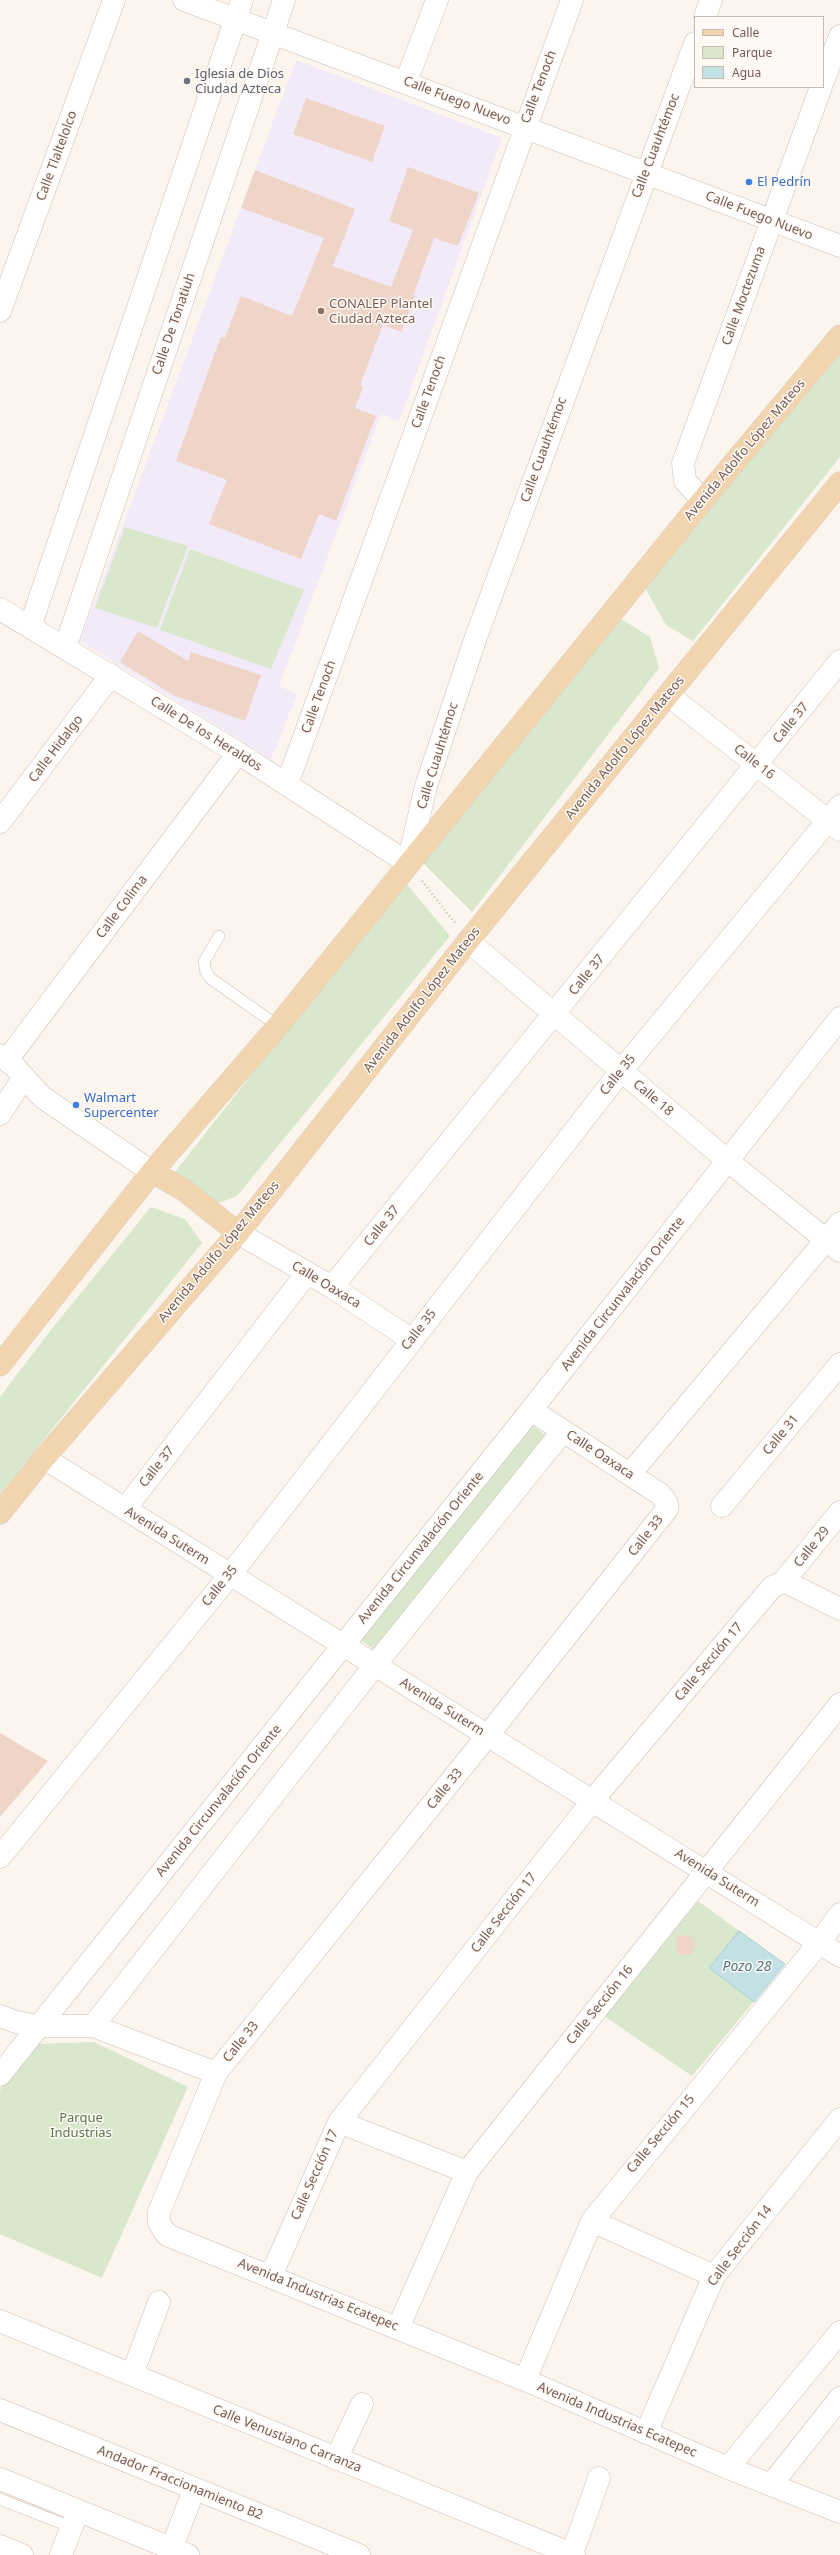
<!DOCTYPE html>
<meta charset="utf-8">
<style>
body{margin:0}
#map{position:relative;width:840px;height:2555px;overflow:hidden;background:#fbf5ed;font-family:"Noto Sans",sans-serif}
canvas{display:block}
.legend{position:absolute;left:694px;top:16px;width:130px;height:72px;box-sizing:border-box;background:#fef9f4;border:1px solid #c7bab3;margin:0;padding:5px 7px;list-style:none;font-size:12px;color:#755c52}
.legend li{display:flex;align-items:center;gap:8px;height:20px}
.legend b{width:20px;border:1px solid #c7bab3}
</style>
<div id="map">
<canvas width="840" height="2555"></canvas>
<ul class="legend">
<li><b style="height:5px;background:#f2d5ae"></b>Calle</li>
<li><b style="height:11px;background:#d9e8cc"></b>Parque</li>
<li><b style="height:11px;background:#c3e1e4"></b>Agua</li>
</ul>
</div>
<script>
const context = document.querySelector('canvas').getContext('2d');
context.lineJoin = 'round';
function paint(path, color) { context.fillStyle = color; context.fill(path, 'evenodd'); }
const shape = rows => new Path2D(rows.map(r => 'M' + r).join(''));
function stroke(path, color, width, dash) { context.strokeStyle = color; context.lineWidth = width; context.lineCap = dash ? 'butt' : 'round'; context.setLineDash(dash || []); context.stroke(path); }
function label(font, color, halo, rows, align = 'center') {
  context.font = font + ' "Noto Sans",sans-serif'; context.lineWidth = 3; context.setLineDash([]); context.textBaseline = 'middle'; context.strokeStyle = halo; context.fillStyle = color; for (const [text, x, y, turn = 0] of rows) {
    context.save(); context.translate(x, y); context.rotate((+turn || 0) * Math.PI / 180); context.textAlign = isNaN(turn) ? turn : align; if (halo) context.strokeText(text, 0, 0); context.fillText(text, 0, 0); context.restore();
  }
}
const education = shape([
 [296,60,502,138,399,421,381,414,279,686,297,694,271,759,80,641]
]);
const green = shape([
 [840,349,840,457,693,641,666,625,645,588],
 [125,527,188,546,157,628,95,608],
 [190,549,304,590,271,669,160,630],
 [621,619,650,637,659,668,472,912,420,860],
 [404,881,450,936,237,1196,201,1210,174,1173],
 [151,1207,185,1219,202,1243,0,1494,0,1397,50,1331],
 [532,1425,549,1438,378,1652,359,1639],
 [698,1901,785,1964,692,2076,604,2016],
 [94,2042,188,2087,102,2278,0,2234,0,2090,35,2044]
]);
const water = shape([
 [739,1931,785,1964,754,2002,709,1968,739,1931]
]);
const building = shape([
 [306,98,385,126,372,162,293,134],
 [408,167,479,193,458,246,434,238,413,296,415,296,401,332,383,325,360,385,363,387,355,408,376,416,336,521,319,514,301,559,209,524,227,480,176,461,214,355,221,337,225,338,241,296,292,316,324,238,241,208,255,170,355,209,333,266,391,287,413,230,389,221],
 [138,631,188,661,191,652,261,675,245,721,173,695,120,662],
 [0,1733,48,1761,0,1817],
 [676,1935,691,1936,695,1945,691,1955,680,1955,676,1950]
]);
const path = shape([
 [422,881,455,923]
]);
const lane = shape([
 [219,936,204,962,206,972,210,978,278,1026],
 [0,2499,71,2527]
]);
const street = shape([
 [184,0,840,246],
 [705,17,711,0],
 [823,81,840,36],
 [406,82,437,0],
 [0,311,114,0],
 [703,500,685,481,683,463,821,87],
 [668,695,840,830],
 [287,784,572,0],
 [0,822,111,675],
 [408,863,426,786,476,637,695,43],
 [468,941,728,1161,840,1251],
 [0,1055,14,1066,42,1097,152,1172],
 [7,1060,238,753],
 [0,1114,24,1077],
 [238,1233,332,1287,412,1340],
 [332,1287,840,661],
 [531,1410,660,1494,667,1503,667,1509,488,1735,216,2073,159,2212,159,2223,167,2235,525,2380,728,2468,840,2512],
 [630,1474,840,1223],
 [722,1506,840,1364],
 [125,1509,307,1273],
 [783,1582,840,1512],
 [0,1857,230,1575,621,1071,840,806],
 [0,2016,16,2022,38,2026,93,2026,216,2073],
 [93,2026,375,1665,563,1431],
 [0,2075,531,1410,840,1018],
 [339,2122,467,2172],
 [592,2221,714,2276],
 [271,2276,339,2122,593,1800,772,1587,783,1582,790,1584,840,1609],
 [0,2321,574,2555],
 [398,2328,467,2172,840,1704],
 [132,2375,159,2302],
 [525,2380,592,2221,819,1943,840,1914],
 [0,2410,359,2555],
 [646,2433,714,2276,840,2119],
 [336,2459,362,2404],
 [728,2468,840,2332],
 [0,2479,188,2555],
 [771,2485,840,2398],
 [0,2546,22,2555],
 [172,2548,194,2489],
 [572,2554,599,2478],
 [61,2555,78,2510]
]);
const secondary = shape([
 [0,609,238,753,408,863],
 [30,627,242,0],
 [65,648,284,0],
 [44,1458,840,1956]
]);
const primary = shape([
 [152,1172,184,1190,238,1233],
 [0,1365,152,1172,278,1026,703,500,840,336],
 [0,1513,44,1458,238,1233,468,941,840,483]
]);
const markers = [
 [187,81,4,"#6b7280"],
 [749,182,4,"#3f7fe0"],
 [321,311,4,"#8d6e63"],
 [76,1105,4,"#3f7fe0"]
];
const worshipNames = [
 ["Iglesia de Dios",195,74],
 ["Ciudad Azteca",195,89]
];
const streetNames = [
 ["Calle Tenoch",539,87,-69],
 ["Calle Fuego Nuevo",457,101,21],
 ["Calle Cuauhtémoc",656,146,-69],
 ["Calle Tlaltelolco",57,156,-70],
 ["Calle Fuego Nuevo",759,216,21],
 ["Calle Moctezuma",744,296,-70],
 ["Calle De Tonatiuh",174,324,-71],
 ["Calle Tenoch",429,392,-70],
 ["Calle Cuauhtémoc",544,450,-70],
 ["Avenida Adolfo López Mateos",745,450,-50],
 ["Calle Tenoch",319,697,-70],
 ["Calle 37",791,723,-51],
 ["Calle De los Heraldos",206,734,32],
 ["Avenida Adolfo López Mateos",625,748,-51],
 ["Calle Hidalgo",56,749,-53],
 ["Calle Cuauhtémoc",438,756,-73],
 ["Calle 16",754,762,38],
 ["Calle Colima",122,907,-53],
 ["Calle 37",587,975,-51],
 ["Avenida Adolfo López Mateos",422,1000,-52],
 ["Calle 35",618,1075,-51],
 ["Calle 18",653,1098,40],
 ["Calle 37",382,1226,-51],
 ["Avenida Adolfo López Mateos",219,1252,-50],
 ["Calle Oaxaca",326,1285,31],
 ["Avenida Circunvalación Oriente",623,1294,-52],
 ["Calle 35",419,1330,-52],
 ["Calle 31",781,1435,-50],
 ["Calle Oaxaca",600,1455,33],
 ["Calle 37",157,1467,-52],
 ["Avenida Suterm",167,1536,32],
 ["Calle 33",646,1536,-52],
 ["Calle 29",812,1547,-51],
 ["Avenida Circunvalación Oriente",421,1548,-51],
 ["Calle 35",220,1586,-51],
 ["Calle Sección 17",709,1662,-50],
 ["Avenida Suterm",442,1707,32],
 ["Calle 33",445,1789,-51],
 ["Avenida Circunvalación Oriente",219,1801,-51],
 ["Avenida Suterm",717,1878,32],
 ["Calle Sección 17",504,1913,-52],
 ["Calle Sección 16",600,2005,-51],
 ["Calle 33",241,2042,-51],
 ["Calle Sección 15",661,2134,-50],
 ["Calle Sección 17",315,2175,-66],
 ["Calle Sección 14",740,2246,-53],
 ["Avenida Industrias Ecatepec",318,2295,22],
 ["Avenida Industrias Ecatepec",617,2420,23],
 ["Calle Venustiano Carranza",287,2439,22],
 ["Andador Fraccionamiento B2",180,2483,22]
];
const shopNames = [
 ["El Pedrín",757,182],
 ["Walmart",84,1098],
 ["Supercenter",84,1113]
];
const educationNames = [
 ["CONALEP Plantel",329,304],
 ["Ciudad Azteca",329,319]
];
const parkNames = [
 ["Parque",81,2118],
 ["Industrias",81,2133]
];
const waterNames = [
 ["Pozo 28",747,1967]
];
paint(education, '#f2eaf8');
paint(green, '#d9e8cc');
paint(water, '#c3e1e4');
stroke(water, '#aad0d4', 1);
paint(building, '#eed5c8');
stroke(lane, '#cdbdb4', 12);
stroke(street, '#cdbdb4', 23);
stroke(secondary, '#cfbdb2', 23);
stroke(primary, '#d8d1cf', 23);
stroke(path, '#d3b8aa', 2.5, [1, 3]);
stroke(lane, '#fff', 11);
stroke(street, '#fff', 22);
stroke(secondary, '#fff', 22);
stroke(primary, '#f2d5ae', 22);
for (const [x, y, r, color] of markers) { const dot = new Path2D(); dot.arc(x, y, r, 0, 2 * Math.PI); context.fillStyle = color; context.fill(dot); stroke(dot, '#fef9f4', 1.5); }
label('13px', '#5b616d', '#fef9f4', worshipNames, 'left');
label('13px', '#755c52', '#fef9f4', streetNames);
label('13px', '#366cbe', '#fef9f4', shopNames, 'left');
label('13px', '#785e54', '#fef9f4', educationNames, 'left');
label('13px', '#5b794b', '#fef9f4', parkNames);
label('italic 14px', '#4a797f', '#fef9f4', waterNames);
</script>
